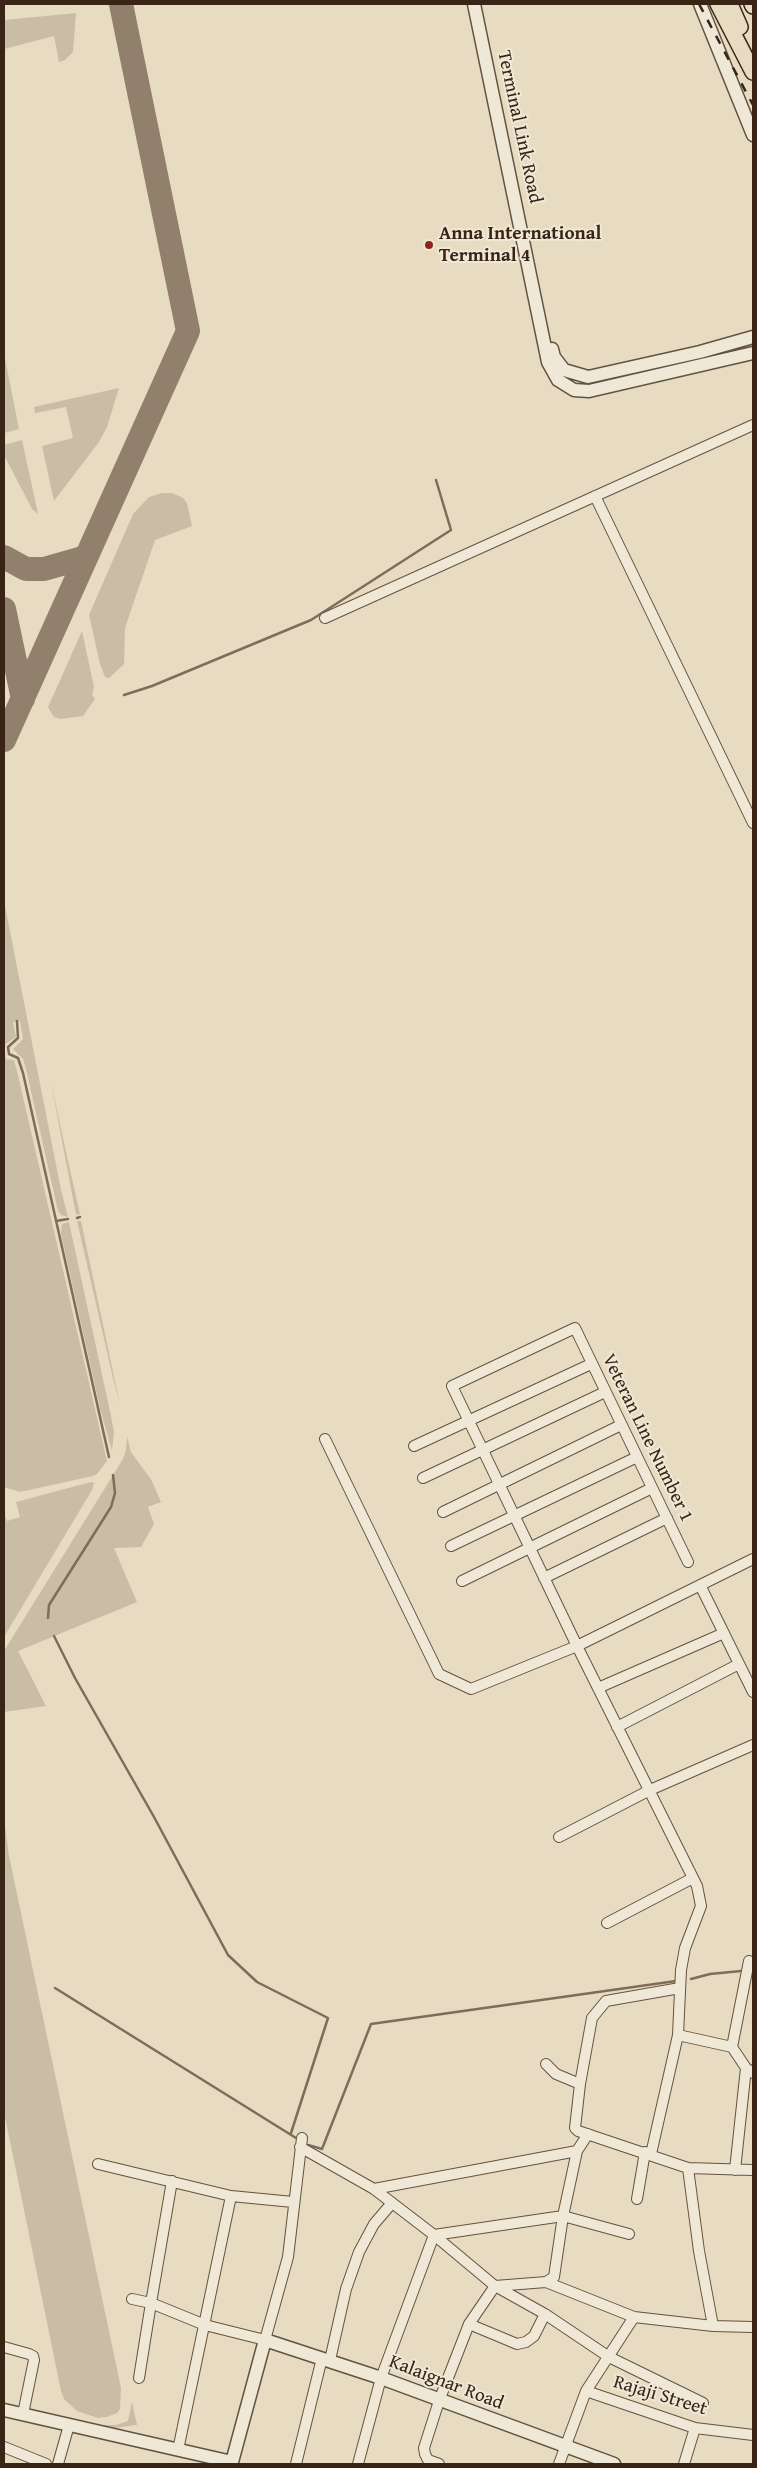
<!DOCTYPE html>
<style>
body{margin:0}
#map{position:relative;width:757px;height:2468px;overflow:hidden;background:#e7dcc2;font-family:"Gentium Book Plus",serif}
canvas{display:block}
.frame{position:absolute;inset:0;border:5px solid #392415;pointer-events:none}
</style>
<div id="map">
<canvas width="757" height="2468"></canvas>
<div class="frame"></div>
</div>
<script>
const context = document.querySelector('canvas').getContext('2d');
context.lineJoin = 'round';
function paint(path, color) { context.fillStyle = color; context.fill(path, 'evenodd'); }
const shape = rows => new Path2D(rows.map(r => 'M' + r).join(''));
function stroke(path, color, width, dash) { context.strokeStyle = color; context.lineWidth = width; context.lineCap = dash ? 'butt' : 'round'; context.setLineDash(dash || []); context.stroke(path); }
function label(font, color, halo, rows, align = 'center') {
  context.font = font + ' "Gentium Book Plus",serif'; context.lineWidth = 4; context.setLineDash([]); context.textBaseline = 'middle'; context.strokeStyle = halo; context.fillStyle = color; for (const [text, x, y, turn = 0] of rows) {
    context.save(); context.translate(x, y); context.rotate((+turn || 0) * Math.PI / 180); context.textAlign = isNaN(turn) ? turn : align; if (halo) context.strokeText(text, 0, 0); context.fillText(text, 0, 0); context.restore();
  }
}
const green = shape([
 [76,13,73,52,65,60,59,62,54,36,4,49,4,20],
 [4,353,19,429,4,433],
 [119,388,107,427,99,442,54,501,42,446,73,438,66,407,35,413,34,407],
 [22,440,38,514,32,509,4,455,4,445],
 [162,493,172,493,183,498,187,503,192,526,155,540,125,628,124,664,109,678,105,677,100,664,89,615,133,514,149,497],
 [82,631,94,687,92,695,95,699,83,716,61,719,54,717,48,707],
 [4,901,61,1190,68,1217,61,1215,58,1211,26,1069,23,1059,13,1049,23,1039,20,1021,13,1022,16,1037,4,1045],
 [4,1047,6,1059,14,1060,18,1075,107,1461,97,1474,93,1476,20,1492,4,1487],
 [51,1082,68,1161,80,1214,76,1215],
 [77,1221,81,1221,120,1405,113,1378],
 [69,1222,111,1416,114,1432,112,1451,100,1408,61,1234,62,1224],
 [127,1436,131,1452,152,1481,161,1502,148,1507,154,1524,141,1547,114,1548,137,1602,18,1651,46,1706,4,1712,4,1651,123,1459,126,1450],
 [91,1482,94,1483,92,1490,4,1637,4,1513,7,1521,20,1517,16,1502],
 [4,1818,9,1856,121,2388,120,2409,117,2413,107,2417,98,2418,77,2411,64,2399,61,2391,4,2112],
 [132,2402,137,2425,107,2429,95,2425,116,2425,128,2421]
]);
const stream = shape([
 [124,695,152,686,311,620,451,530,436,480],
 [17,1021,18,1038,8,1047,9,1054,18,1058,23,1073,109,1457],
 [77,1218,80,1217],
 [56,1221,68,1219],
 [48,1618,49,1605,111,1507,115,1493,113,1475],
 [54,1636,75,1678,154,1817,228,1955,257,1982,328,2018,291,2133],
 [691,1979,710,1974,741,1971],
 [55,1988,296,2138],
 [308,2145,322,2149,371,2024,676,1981]
]);
const taxiway = shape([
 [4,557,26,569,44,569,86,557],
 [4,609,23,699],
 [4,740,188,331,121,4]
]);
const minor = shape([
 [595,496,753,823],
 [325,618,753,425],
 [325,1439,439,1674,471,1689,577,1646,753,1559],
 [414,1446,591,1364],
 [423,1478,605,1392],
 [443,1512,621,1425],
 [451,1546,637,1457],
 [544,1578,667,1518],
 [462,1581,652,1488],
 [700,1585,753,1692],
 [598,1688,724,1633],
 [617,1727,739,1664],
 [559,1837,650,1790,753,1745],
 [607,1923,693,1878],
 [749,1961,732,2047,746,2068,753,2073],
 [680,1988,606,2001,592,2018,580,2084,575,2128,578,2131,688,2168,753,2170],
 [678,2035,732,2047],
 [546,2064,556,2074,580,2084],
 [300,2147,374,2189,434,2235,495,2286,545,2314,609,2357,703,2403],
 [651,2154,678,2035,681,1970,685,1948,701,1906,697,1886,577,1646,452,1386,575,1328,688,1562],
 [98,2164,231,2196,293,2202],
 [688,2168,699,2251,713,2326],
 [735,2170,746,2068],
 [172,2181,151,2303,205,2325,265,2340,288,2257,302,2138],
 [374,2189,577,2151],
 [637,2199,645,2152],
 [546,2282,634,2317,713,2326,753,2327],
 [132,2299,151,2303,139,2378],
 [469,2324,517,2344,526,2342,534,2336,545,2314],
 [4,2347,29,2354,33,2356,34,2360,23,2414],
 [330,2360,346,2289,359,2252,374,2224,392,2203],
 [586,2391,695,2428,753,2435],
 [4,2447,46,2464],
 [178,2450,231,2196],
 [58,2464,69,2425],
 [296,2464,322,2358],
 [358,2464,381,2378,434,2235,563,2216,629,2234],
 [439,2464,428,2460,425,2454,424,2448,439,2401,469,2324,495,2286,546,2282,554,2277,563,2216,577,2151,588,2134],
 [559,2464,586,2391,634,2317],
 [684,2464,695,2428]
]);
const tertiary = shape([
 [474,4,548,362,558,380,574,390,589,391,753,353],
 [700,4,753,135],
 [552,349,554,357,564,370,588,377,700,352,753,337],
 [4,2410,232,2462,265,2340,381,2378,614,2464]
]);
const primary = shape([
 [718,4,753,72],
 [730,4,740,27],
 [752,4,753,6]
]);
const rail = shape([
 [699,4,753,105]
]);
const markers = [
 [429,245,5,"#8f2418"]
];
const streetNames = [
 ["Terminal Link Road",519,127,78],
 ["Veteran Line Number 1",647,1438,64],
 ["Kalaignar Road",446,2383,21],
 ["Rajaji Street",660,2396,17]
];
const poiNames = [
 ["Anna International",439,234],
 ["Terminal 4",439,256]
];
paint(green, '#c9bda5');
stroke(stream, '#7e6d59', 2.5);
stroke(taxiway, '#90806c', 24);
stroke(minor, '#645240', 12);
stroke(tertiary, '#645240', 15);
stroke(primary, '#392415', 18);
stroke(minor, '#efe8d7', 10);
stroke(tertiary, '#efe8d7', 12);
stroke(primary, '#e7dcc2', 15);
stroke(rail, '#392415', 2.5, [9, 9]);
for (const [x, y, r, color] of markers) { const dot = new Path2D(); dot.arc(x, y, r, 0, 2 * Math.PI); context.fillStyle = color; context.fill(dot); stroke(dot, '#efe8d7', 2); }
label('19px', '#392415', '#efe8d7', streetNames);
label('bold 19px', '#392415', '#efe8d7', poiNames, 'left');
</script>
